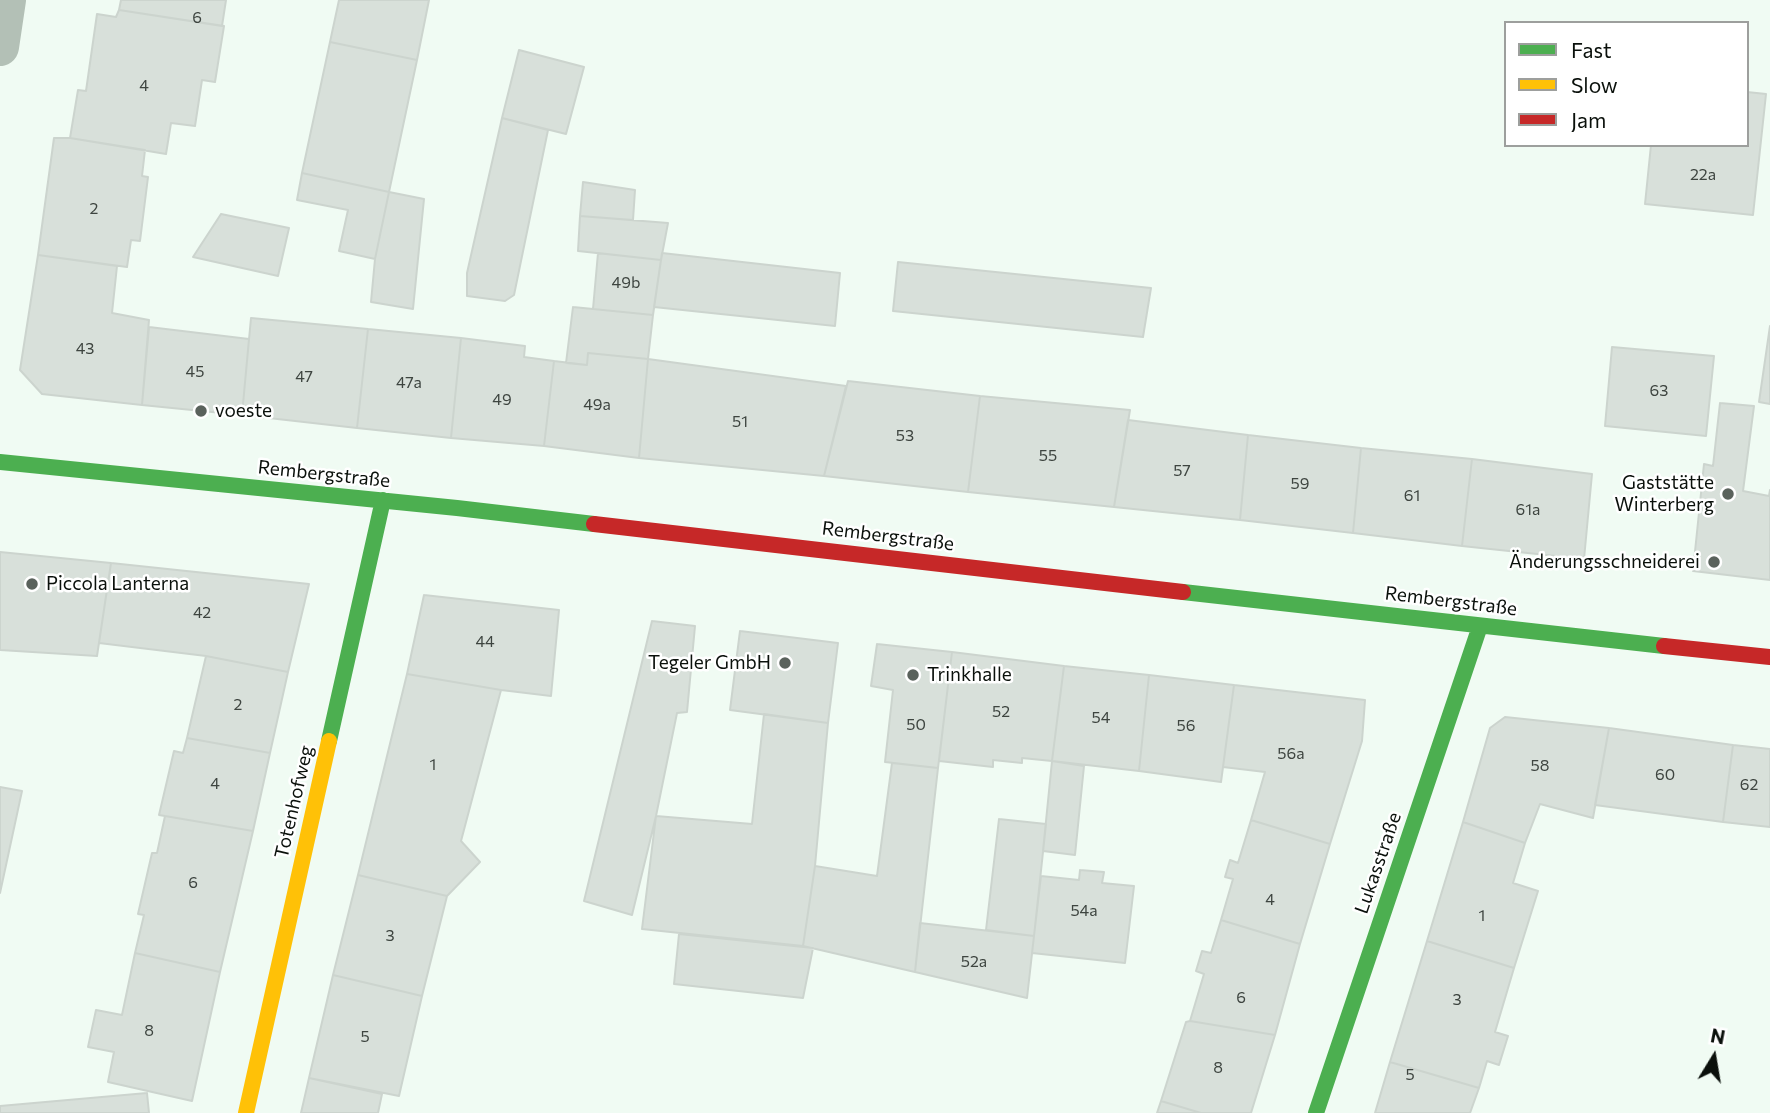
<!DOCTYPE html>
<meta charset="utf-8">
<style>
body{margin:0}
#map{position:relative;width:1770px;height:1113px;overflow:hidden;background:#f0fbf3;font-family:Commissioner,sans-serif}
canvas{display:block}
.legend{position:absolute;left:1504px;top:21px;width:245px;height:126px;box-sizing:border-box;background:#fff;border:2px solid #9d9f9d;margin:0;padding:9px 12px;list-style:none;font-size:21px;color:#0a100b}
.legend li{display:flex;align-items:center;gap:14px;height:35px}
.legend b{width:35px;border:2px solid #9d9f9d}
.north{position:absolute;left:1679px;top:1022px;width:70px;height:70px;-webkit-text-stroke:5px #fff;paint-order:stroke;rotate:11deg;font-size:19px;font-weight:700;line-height:28px;text-align:center;color:#0a100b}
.north::after{content:'';display:block;margin:auto;width:24px;height:32px;background:#0a100b;clip-path:polygon(50% 0,100% 100%,50% 72%,0 100%)}
</style>
<div id="map">
<canvas width="1770" height="1113"></canvas>
<ul class="legend">
<li><b style="height:9px;background:#4caf50"></b>Fast</li>
<li><b style="height:9px;background:#ffc107"></b>Slow</li>
<li><b style="height:9px;background:#c62828"></b>Jam</li>
</ul>
<div class="north">N</div>
</div>
<script>
const context = document.querySelector('canvas').getContext('2d');
context.lineJoin = 'round';
function paint(path, color) { context.fillStyle = color; context.fill(path, 'evenodd'); }
const shape = rows => new Path2D(rows.map(r => 'M' + r).join(''));
function stroke(path, color, width, dash) { context.strokeStyle = color; context.lineWidth = width; context.lineCap = dash ? 'butt' : 'round'; context.setLineDash(dash || []); context.stroke(path); }
function label(font, color, halo, rows, align = 'center') {
  context.font = font + ' Commissioner,sans-serif'; context.lineWidth = 5; context.setLineDash([]); context.textBaseline = 'middle'; context.strokeStyle = halo; context.fillStyle = color; for (const [text, x, y, turn = 0] of rows) {
    context.save(); context.translate(x, y); context.rotate((+turn || 0) * Math.PI / 180); context.textAlign = isNaN(turn) ? turn : align; if (halo) context.strokeText(text, 0, 0); context.fillText(text, 0, 0); context.restore();
  }
}
const building = shape([
 [121,0,226,0,222,26,119,10,121,0],
 [339,0,429,0,417,60,330,42,339,0],
 [119,10,224,26,215,82,202,80,195,126,171,123,166,154,70,138,78,90,86,91,97,14,116,17,119,10],
 [330,42,417,60,389,192,302,173,330,42],
 [519,50,584,67,566,134,502,118,519,50],
 [1747,92,1766,94,1753,215,1645,204,1651,145,1747,145,1747,92],
 [502,118,548,130,514,295,505,301,467,296,467,273,502,118],
 [54,138,70,138,145,150,142,176,148,177,140,241,131,240,127,267,38,255,54,138],
 [302,173,389,192,375,259,339,251,348,210,297,200,302,173],
 [583,182,635,190,633,220,580,216,583,182],
 [389,192,424,199,413,309,371,302,375,259,389,192],
 [221,214,289,228,278,276,193,257,221,214],
 [580,216,668,223,661,260,578,251,580,216],
 [598,253,661,260,653,315,593,309,598,253],
 [662,253,840,273,835,326,654,307,662,253],
 [38,255,117,266,112,313,149,320,142,405,42,394,20,370,38,255],
 [898,262,1151,288,1143,337,893,311,898,262],
 [573,307,653,315,648,359,588,353,587,365,566,363,573,307],
 [251,318,368,329,357,428,242,415,251,318],
 [1770,326,1770,404,1759,402,1770,326],
 [149,327,249,339,242,415,142,405,149,327],
 [368,329,461,338,451,438,357,428,368,329],
 [461,338,525,346,524,357,554,361,544,446,451,438,461,338],
 [1612,347,1714,356,1706,436,1605,426,1612,347],
 [588,353,648,359,639,458,544,446,554,361,587,365,588,353],
 [648,359,846,386,824,476,639,458,648,359],
 [848,381,980,396,968,492,824,476,848,381],
 [980,396,1130,410,1114,507,968,492,980,396],
 [1720,403,1754,406,1743,491,1769,496,1770,490,1770,580,1693,571,1704,464,1713,466,1720,403],
 [1128,420,1248,435,1240,520,1114,507,1128,420],
 [1248,435,1361,448,1353,533,1240,520,1248,435],
 [1361,448,1472,459,1462,546,1353,533,1361,448],
 [1472,459,1592,474,1584,559,1462,546,1472,459],
 [0,552,111,563,97,656,0,650,0,552],
 [111,563,309,584,288,672,206,656,99,643,111,563],
 [424,595,559,610,551,696,501,690,407,674,424,595],
 [652,621,695,626,687,712,677,713,656,816,632,915,584,901,652,621],
 [740,631,838,643,828,723,730,710,740,631],
 [877,644,952,652,938,768,885,762,893,690,871,686,877,644],
 [952,652,1064,666,1052,761,1022,758,1022,763,993,760,993,767,939,761,952,652],
 [206,656,288,672,270,753,187,738,206,656],
 [1064,666,1149,675,1139,771,1052,761,1064,666],
 [407,674,501,690,461,841,480,862,447,896,358,875,407,674],
 [1149,675,1234,685,1221,782,1139,771,1149,675],
 [1234,685,1365,700,1362,741,1330,844,1251,820,1265,772,1223,767,1234,685],
 [764,714,828,723,815,866,803,946,642,929,656,816,752,824,764,714],
 [1505,717,1609,728,1593,818,1540,804,1525,843,1463,822,1490,728,1505,717],
 [1609,728,1733,745,1723,822,1595,805,1609,728],
 [187,738,270,753,253,831,159,815,174,751,183,753,187,738],
 [1733,745,1770,749,1770,827,1723,822,1733,745],
 [1052,761,1084,766,1075,855,1043,851,1052,761],
 [892,763,938,768,915,972,803,946,815,866,877,876,892,763],
 [0,787,22,791,0,893,0,787],
 [165,816,253,831,220,972,135,953,144,915,138,914,152,853,157,853,165,816],
 [999,819,1046,824,1034,936,986,930,999,819],
 [1251,820,1330,844,1300,944,1221,920,1233,879,1225,877,1230,860,1238,863,1251,820],
 [1463,822,1525,843,1513,883,1538,891,1514,968,1427,941,1463,822],
 [1080,870,1104,872,1102,883,1134,886,1125,963,1032,953,1041,876,1079,880,1080,870],
 [358,875,447,896,422,996,333,975,358,875],
 [1221,920,1300,944,1275,1035,1190,1021,1204,974,1196,971,1202,951,1211,953,1221,920],
 [920,923,1034,936,1027,998,915,972,920,923],
 [679,934,813,948,803,998,674,984,679,934],
 [1427,941,1514,968,1495,1032,1508,1036,1499,1065,1487,1061,1479,1088,1390,1062,1427,941],
 [135,953,220,972,192,1101,108,1082,114,1052,88,1047,96,1010,122,1015,135,953],
 [333,975,422,996,399,1096,309,1078,333,975],
 [1190,1021,1275,1035,1251,1113,1201,1113,1161,1101,1186,1022,1190,1021],
 [1390,1062,1479,1088,1470,1113,1375,1113,1390,1062],
 [309,1078,382,1094,378,1113,301,1113,309,1078],
 [147,1093,149,1113,0,1113,0,1106,147,1093],
 [1161,1101,1201,1113,1157,1113,1161,1101]
]);
const street = shape([
 [0,47,7,0]
]);
const fast = shape([
 [0,462,457,508,594,524],
 [1183,592,1664,646],
 [329,741,383,500],
 [1316,1113,1480,626]
]);
const slow = shape([
 [246,1113,329,741]
]);
const jam = shape([
 [594,524,1183,592],
 [1664,646,1770,657]
]);
const markers = [
 [201,411,7,"#5a625c"],
 [1728,494,7,"#5a625c"],
 [1714,562,7,"#5a625c"],
 [32,584,7,"#5a625c"],
 [785,663,7,"#5a625c"],
 [913,675,7,"#5a625c"]
];
const numberNames = [
 ["6",197,18],
 ["4",144,86],
 ["22a",1703,175],
 ["2",94,209],
 ["49b",626,283],
 ["43",85,349],
 ["45",195,372],
 ["47",304,377],
 ["47a",409,383],
 ["63",1659,391],
 ["49",502,400],
 ["49a",597,405],
 ["51",740,422],
 ["53",905,436],
 ["55",1048,456],
 ["57",1182,471],
 ["59",1300,484],
 ["61",1412,496],
 ["61a",1528,510],
 ["42",202,613],
 ["44",485,642],
 ["2",238,705],
 ["52",1001,712],
 ["54",1101,718],
 ["50",916,725],
 ["56",1186,726],
 ["56a",1291,754],
 ["1",433,765],
 ["58",1540,766],
 ["60",1665,775],
 ["4",215,784],
 ["62",1749,785],
 ["6",193,883],
 ["4",1270,900],
 ["54a",1084,911],
 ["1",1482,916],
 ["3",390,936],
 ["52a",974,962],
 ["6",1241,998],
 ["3",1457,1000],
 ["8",149,1031],
 ["5",365,1037],
 ["8",1218,1068],
 ["5",1410,1075]
];
const poiNames = [
 ["voeste",215,411],
 ["Gaststätte",1714,483,"right"],
 ["Winterberg",1714,505,"right"],
 ["Änderungsschneiderei",1700,562,"right"],
 ["Piccola Lanterna",46,584],
 ["Tegeler GmbH",771,663,"right"],
 ["Trinkhalle",927,675]
];
const streetNames = [
 ["Rembergstraße",324,474,6],
 ["Rembergstraße",888,536,7],
 ["Rembergstraße",1451,601,7],
 ["Totenhofweg",294,802,-77],
 ["Lukasstraße",1378,863,-71]
];
paint(building, '#d8e0da');
stroke(building, '#ccd4ce', 2);
stroke(street, '#b3c0b6', 38);
stroke(fast, '#4caf50', 16);
stroke(slow, '#ffc107', 16);
stroke(jam, '#c62828', 16);
for (const [x, y, r, color] of markers) { const dot = new Path2D(); dot.arc(x, y, r, 0, 2 * Math.PI); context.fillStyle = color; context.fill(dot); stroke(dot, '#fff', 2.5); }
label('16px', '#3e4540', null, numberNames);
label('19px', '#0a100b', '#fff', poiNames, 'left');
label('19px', '#0a100b', '#fff', streetNames);
</script>
